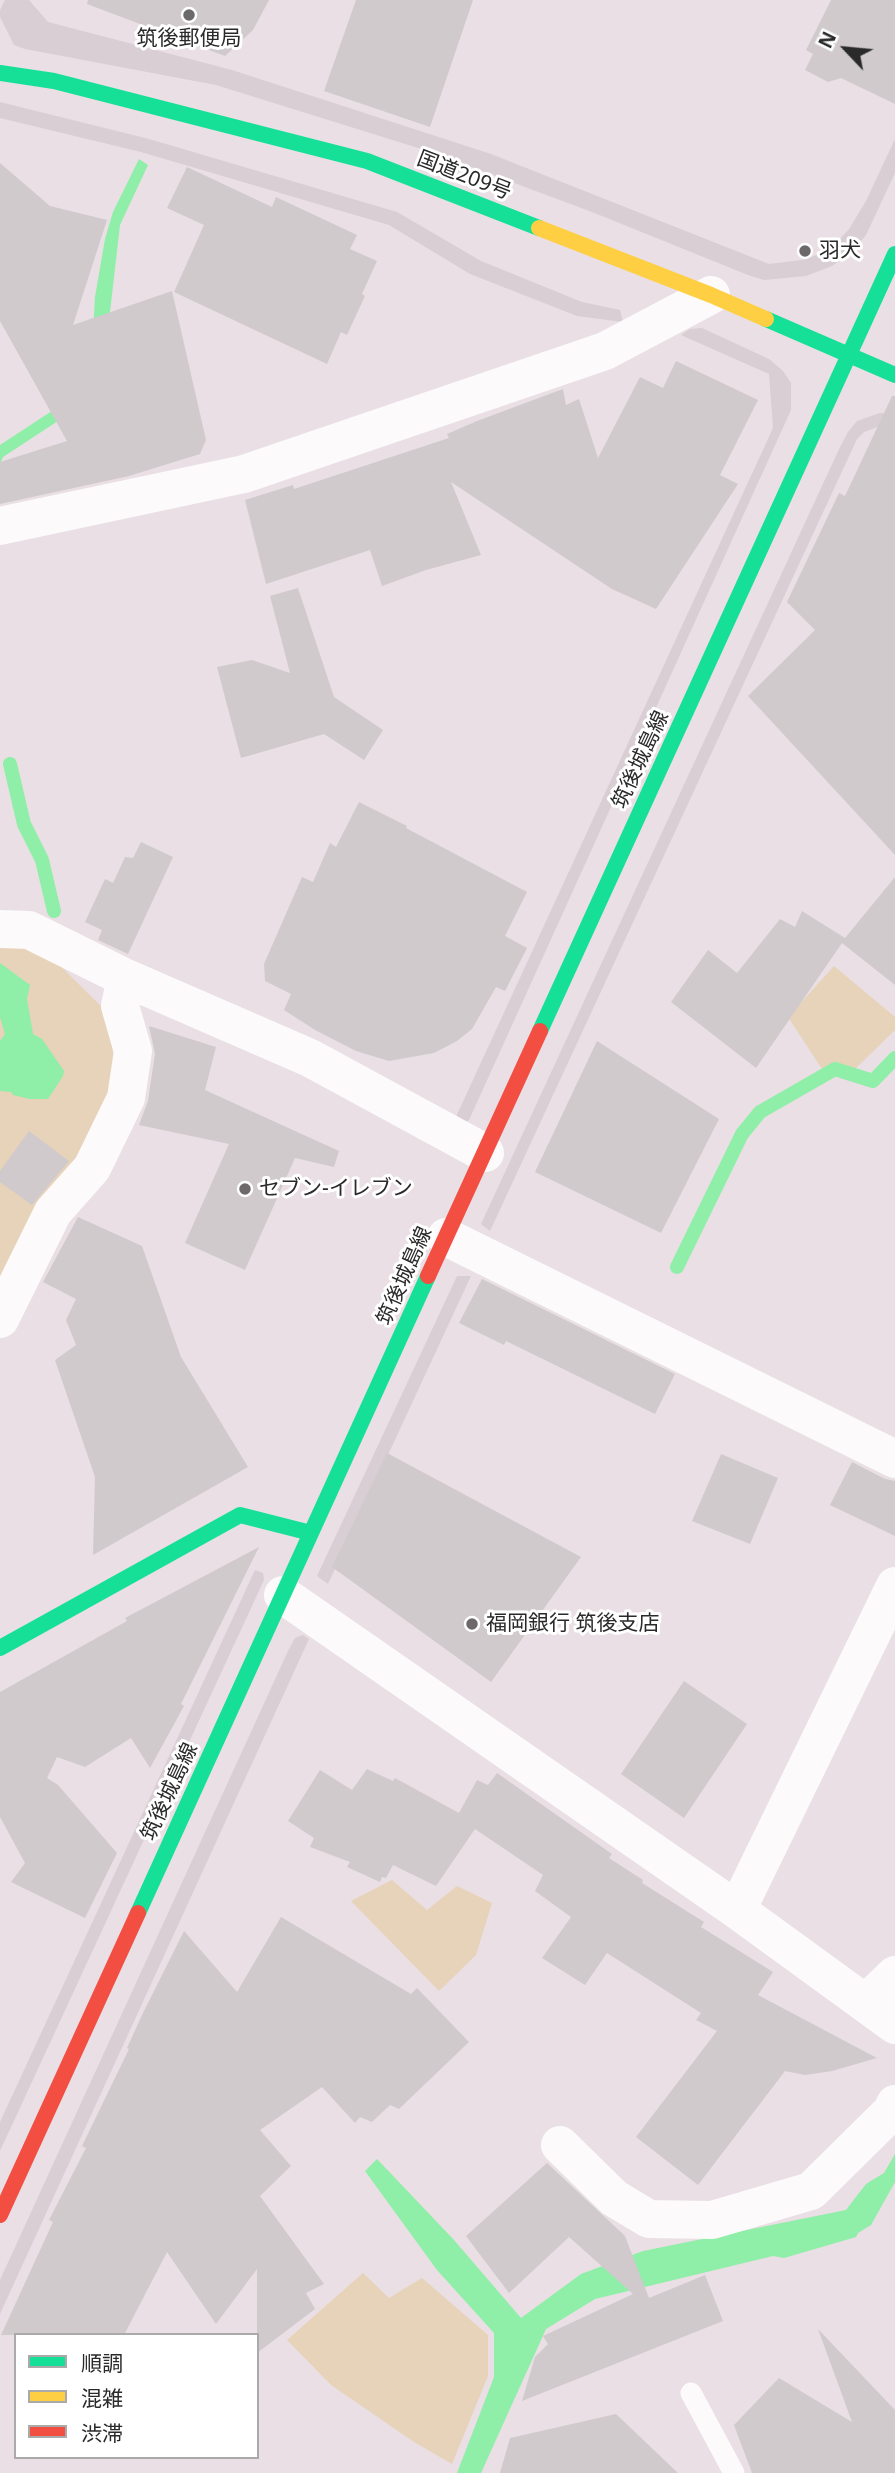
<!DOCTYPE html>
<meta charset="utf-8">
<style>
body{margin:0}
#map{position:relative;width:895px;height:2473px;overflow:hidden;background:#e9dfe4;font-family:"Noto Sans","Noto Sans JP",sans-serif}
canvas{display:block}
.legend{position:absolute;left:14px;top:2333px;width:245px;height:126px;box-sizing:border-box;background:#fff;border:2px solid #aaa;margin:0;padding:9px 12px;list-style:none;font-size:21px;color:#2a2a2a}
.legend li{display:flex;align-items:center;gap:14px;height:35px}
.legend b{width:35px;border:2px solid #aaa}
.north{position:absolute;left:811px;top:14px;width:70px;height:70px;-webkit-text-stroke:5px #fff;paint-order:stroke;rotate:296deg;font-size:19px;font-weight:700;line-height:28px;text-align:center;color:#2a2a2a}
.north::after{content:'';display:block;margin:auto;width:24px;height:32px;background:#2a2a2a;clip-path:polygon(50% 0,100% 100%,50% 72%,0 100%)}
</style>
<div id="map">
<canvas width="895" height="2473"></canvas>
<ul class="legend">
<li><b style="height:9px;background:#16e098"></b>順調</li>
<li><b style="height:9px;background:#ffcf43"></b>混雑</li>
<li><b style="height:9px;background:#f24e42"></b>渋滞</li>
</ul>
<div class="north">N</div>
</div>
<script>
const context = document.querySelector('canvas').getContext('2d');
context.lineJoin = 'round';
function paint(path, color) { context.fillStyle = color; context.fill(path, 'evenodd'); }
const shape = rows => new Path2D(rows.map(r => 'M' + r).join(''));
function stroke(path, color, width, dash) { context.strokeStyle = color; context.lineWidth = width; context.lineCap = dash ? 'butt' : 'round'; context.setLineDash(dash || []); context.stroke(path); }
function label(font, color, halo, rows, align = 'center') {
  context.font = font + ' "Noto Sans","Noto Sans JP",sans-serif'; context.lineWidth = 6; context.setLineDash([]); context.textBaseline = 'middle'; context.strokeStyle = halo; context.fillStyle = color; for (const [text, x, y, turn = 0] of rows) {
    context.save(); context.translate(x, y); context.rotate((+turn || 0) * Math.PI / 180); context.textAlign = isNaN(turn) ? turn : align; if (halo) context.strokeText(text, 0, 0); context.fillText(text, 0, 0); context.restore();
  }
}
const green = shape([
 [0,938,33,939,107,1012,119,1092,0,1293],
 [834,966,895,1017,895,1030,855,1069,833,1063,822,1069,788,1017],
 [392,1880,427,1910,457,1886,492,1903,476,1955,439,1991,351,1901],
 [363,2273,389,2298,422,2278,488,2335,488,2376,452,2464,414,2442,331,2385,287,2340]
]);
const plaza = shape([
 [5,0,29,0,48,22,232,70,491,154,769,264,802,260,829,251,849,229,866,201,895,139,895,173,866,235,851,253,832,266,806,276,764,280,748,275,592,212,431,152,216,85,25,49,14,45,0,17,0,10],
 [0,102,149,139,397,212,481,261,582,302,620,310,623,322,577,316,470,274,389,225,141,152,0,118],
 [702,328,769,359,783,371,791,383,791,410,469,1120,465,1123,455,1119,773,428,769,374,681,335,690,329],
 [880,413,894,414,883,425,864,432,857,439,490,1231,481,1224,840,447,848,432,857,421],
 [457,1276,471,1276,328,1584,317,1576],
 [255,1570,263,1573,264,1580,0,2151,0,2122],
 [303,1635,309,1639,0,2314,0,2280,288,1651,295,1638]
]);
const water = shape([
 [139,159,148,165,120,225,104,364,90,400,3,457,0,464,0,445,81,392,91,371,95,297,105,239,113,212],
 [0,963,30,985,27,999,33,1034,42,1039,64,1071,63,1076,48,1099,30,1099,13,1095,11,1092,0,1091,0,1041,5,1034,0,1017],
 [895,2154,895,2182,871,2225,858,2233,856,2237,784,2258,773,2256,595,2299,546,2329,481,2473,457,2473,494,2377,494,2333,437,2270,365,2171,377,2159,454,2240,521,2318,581,2274,643,2251,846,2210,866,2184,884,2173]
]);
const stream = shape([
 [10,764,24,824,42,860,54,911],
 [677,1267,742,1134,760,1112,835,1069,873,1081,895,1058]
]);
const building = shape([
 [88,0,269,0,253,30,225,56,87,4],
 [356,0,473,0,430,127,324,91],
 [831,0,895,0,895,104,841,78,828,82,805,70,813,54,806,50],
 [0,163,50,206,107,220,73,325,172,291,206,440,200,454,129,476,0,504,0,462,67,441,0,321],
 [187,167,272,207,276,197,357,235,350,249,377,261,362,294,365,296,347,335,341,332,327,364,174,292,204,225,167,208],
 [676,361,758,400,720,475,738,484,656,609,612,589,451,482,481,555,426,570,382,586,370,550,266,584,245,500,293,485,294,489,449,438,447,434,477,421,563,389,566,405,579,399,598,458,640,377,663,388],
 [892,396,895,396,895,855,748,696,815,630,787,602,839,493,845,496],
 [298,588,334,697,383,730,364,760,324,734,241,758,217,667,252,660,290,673,270,596],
 [359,802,407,826,406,828,527,892,505,936,527,948,505,991,496,987,472,1029,457,1041,434,1053,389,1061,356,1051,315,1030,284,1010,291,994,265,981,264,964,302,877,313,882,330,843,336,847],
 [141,842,173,857,128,954,98,940,102,930,85,922,105,879,113,883,125,857,133,858],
 [895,877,895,985,842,943,756,1068,671,1002,708,950,737,973,780,919,795,927,802,911,845,938],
 [149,1026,216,1047,205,1090,339,1151,334,1167,295,1158,245,1270,185,1243,229,1144,139,1125,148,1101,155,1054],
 [597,1041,719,1119,661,1233,535,1172],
 [29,1131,69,1161,32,1205,0,1182,0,1171],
 [78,1217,142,1246,181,1357,248,1467,93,1555,95,1477,55,1360,76,1345,66,1320,76,1299,43,1282],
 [482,1279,675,1374,655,1414,506,1341,504,1345,459,1323],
 [387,1453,581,1557,491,1682,332,1567],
 [721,1454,778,1478,750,1544,692,1521],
 [852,1462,885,1479,895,1481,895,1536,830,1505],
 [259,1547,181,1704,184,1706,150,1768,131,1738,85,1767,57,1757,47,1778,58,1785,117,1853,85,1918,11,1882,25,1863,0,1817,0,1692,127,1621,125,1618],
 [684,1681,747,1724,684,1818,621,1774],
 [367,1769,393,1781,395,1778,459,1813,477,1780,488,1785,497,1773,612,1854,609,1858,643,1880,642,1883,704,1922,701,1927,773,1972,758,1995,877,2058,832,2071,805,2075,785,2071,698,2185,636,2137,717,2031,696,2020,701,2013,607,1953,585,1985,542,1958,571,1917,535,1891,543,1875,475,1829,436,1886,393,1865,386,1878,382,1877,380,1882,347,1867,350,1862,310,1847,314,1838,288,1821,320,1770,352,1790],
 [281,1917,411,1994,417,1988,469,2042,399,2109,390,2105,372,2122,360,2117,355,2123,322,2087,260,2130,291,2166,260,2196,324,2284,306,2293,315,2309,257,2353,257,2269,216,2324,167,2252,124,2335,1,2335,53,2222,49,2220,86,2148,82,2146,129,2049,127,2048,142,2015,184,1931,237,1992],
 [547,2163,625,2236,649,2298,705,2275,723,2321,522,2401,535,2357,548,2344,543,2336,633,2294,569,2237,509,2293,466,2236],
 [818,2329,895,2410,895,2473,752,2473,734,2425,779,2378,852,2422],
 [616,2414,678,2473,500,2473,510,2438]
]);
const lane = shape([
 [691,2393,734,2473]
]);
const street = shape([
 [0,526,244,474,605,351,711,295],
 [0,929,29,930,126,978,310,1058,485,1153],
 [446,1237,895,1459],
 [0,1319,53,1212,92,1168,126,1098,133,1051,120,1006,126,978],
 [283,1595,737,1910,895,2025],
 [737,1910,895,1586],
 [866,2003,895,1975],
 [560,2145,614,2198,649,2219,712,2220,811,2191,892,2111,895,2104]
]);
const fast = shape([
 [0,73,54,81,367,161,539,228],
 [766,319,895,375],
 [540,1031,895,254],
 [0,1648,240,1515,311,1533],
 [138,1913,428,1276]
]);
const slow = shape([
 [539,228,711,295,766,319]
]);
const jam = shape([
 [428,1276,540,1031],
 [0,2215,138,1913]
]);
const markers = [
 [189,15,7,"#6d696b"],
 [805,251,7,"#6d696b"],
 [245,1189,7,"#6d696b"],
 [472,1624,7,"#6d696b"]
];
const poiNames = [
 ["筑後郵便局",189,39,"center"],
 ["羽犬",819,251],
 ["セブン-イレブン",259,1189],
 ["福岡銀行 筑後支店",486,1624]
];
const streetNames = [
 ["国道209号",464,176,21],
 ["筑後城島線",641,760,-65],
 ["筑後城島線",405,1276,-66],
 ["筑後城島線",170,1792,-65]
];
paint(green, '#e7d3b9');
paint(plaza, '#d8ced3');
paint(water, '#8feea7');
stroke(stream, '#8feea7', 14);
paint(building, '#d0cacd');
stroke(lane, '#fcfafb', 21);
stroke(street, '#fcfafb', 38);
stroke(fast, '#16e098', 16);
stroke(slow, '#ffcf43', 16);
stroke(jam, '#f24e42', 16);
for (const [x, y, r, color] of markers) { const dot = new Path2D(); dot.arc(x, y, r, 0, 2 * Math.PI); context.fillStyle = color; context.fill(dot); stroke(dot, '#fff', 2.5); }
label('21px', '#2a2a2a', '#fff', poiNames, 'left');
label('21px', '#2a2a2a', '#fff', streetNames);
</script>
